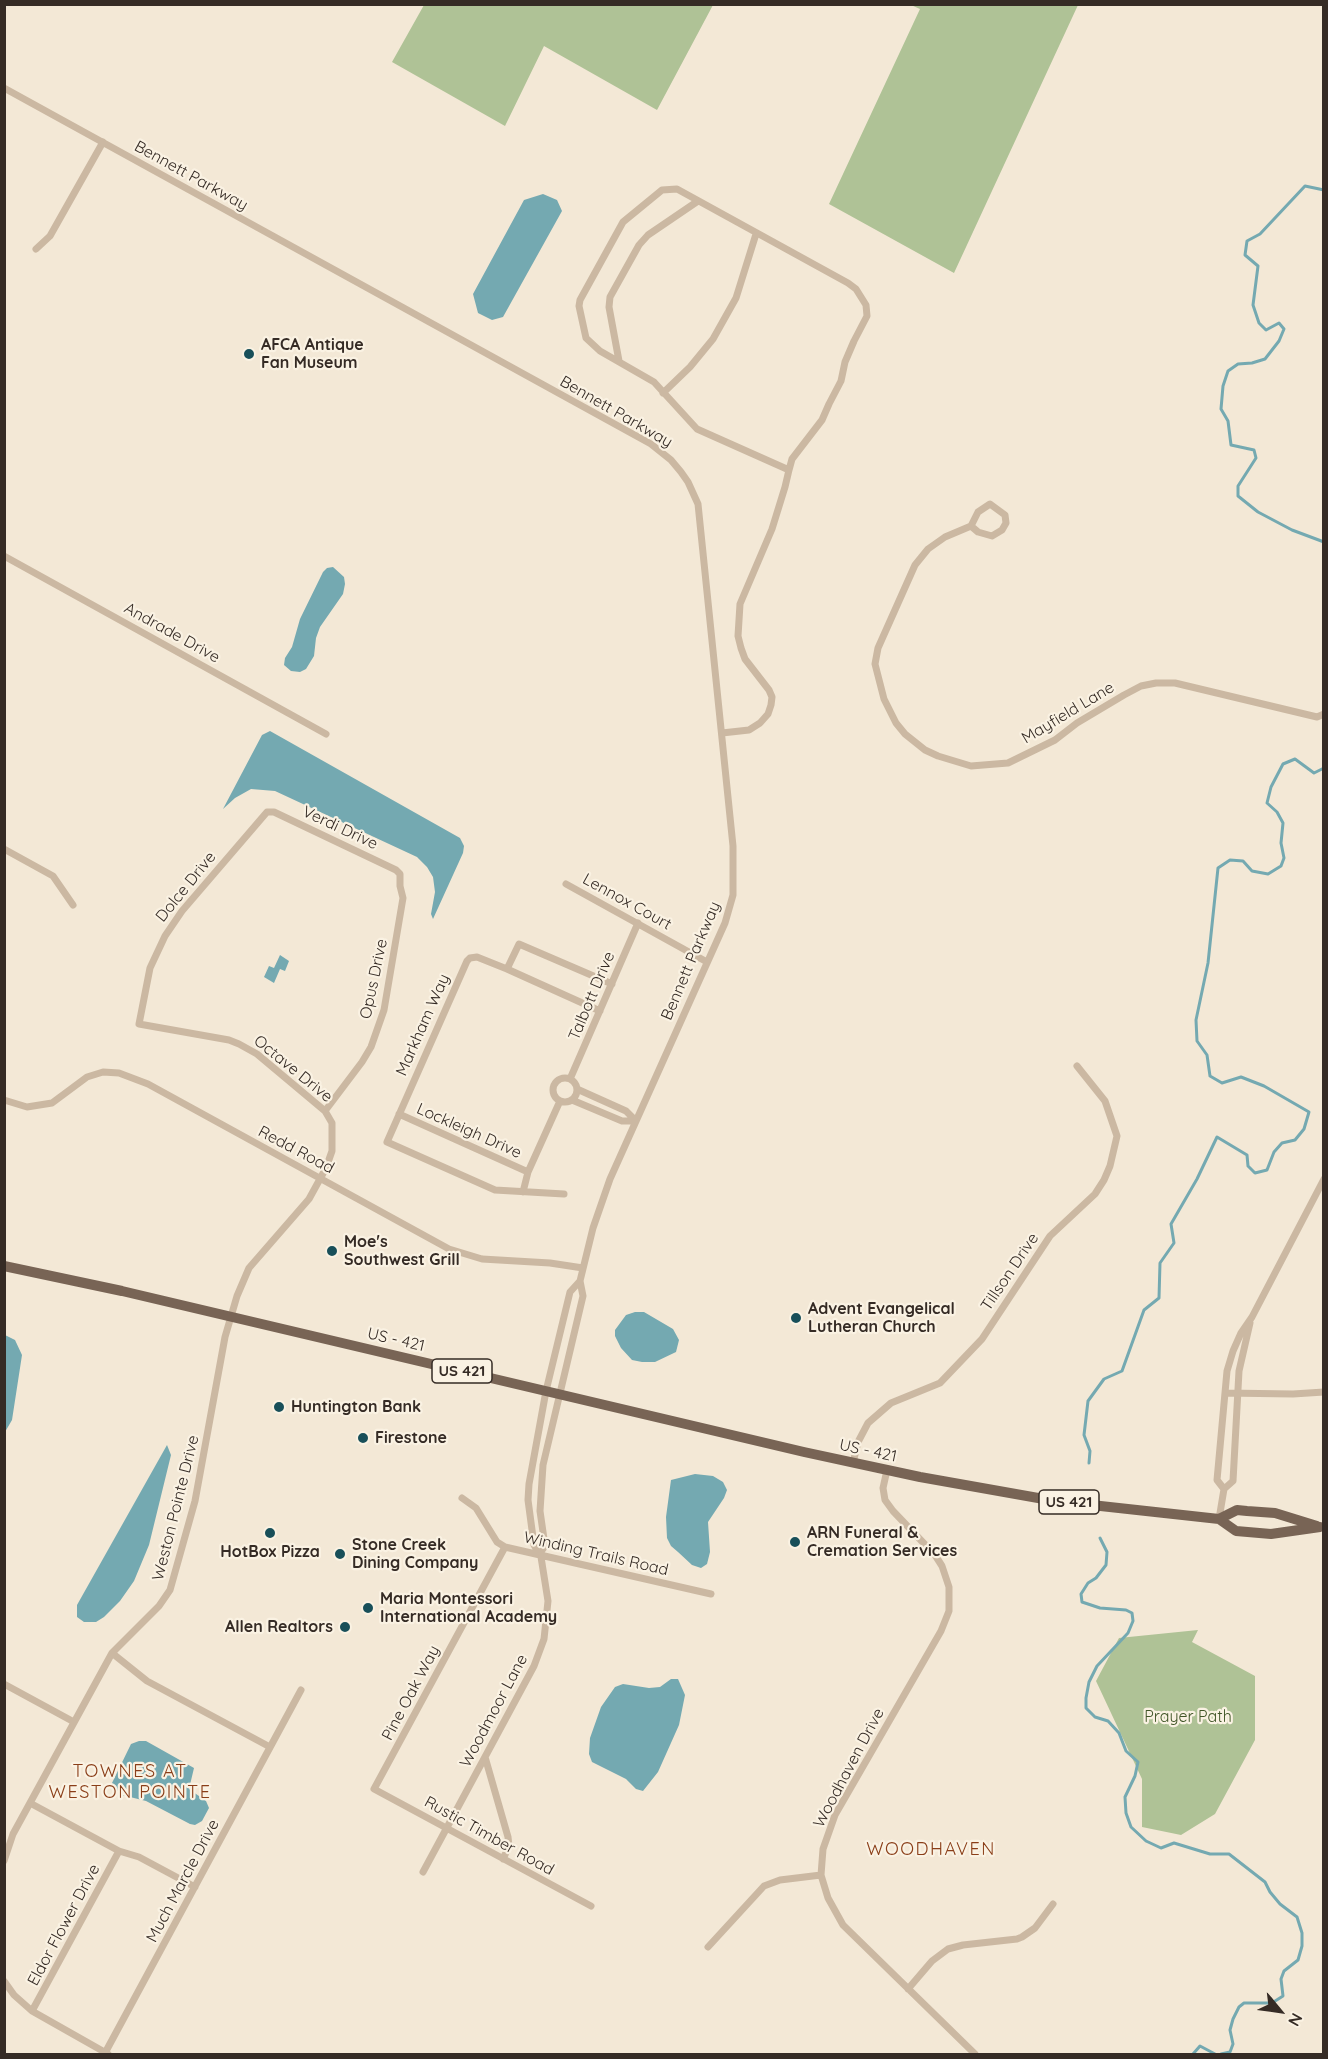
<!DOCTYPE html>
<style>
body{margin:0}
#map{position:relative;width:1328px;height:2059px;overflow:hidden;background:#f3e8d6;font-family:Quicksand,sans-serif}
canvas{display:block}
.frame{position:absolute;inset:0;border:6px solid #352b25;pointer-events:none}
.north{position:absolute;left:1250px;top:1981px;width:60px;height:60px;-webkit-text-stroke:4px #faf2e3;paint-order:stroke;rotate:119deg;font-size:16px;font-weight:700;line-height:24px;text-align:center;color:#352b25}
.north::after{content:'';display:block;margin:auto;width:21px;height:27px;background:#352b25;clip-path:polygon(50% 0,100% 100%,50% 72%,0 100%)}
</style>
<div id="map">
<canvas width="1328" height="2059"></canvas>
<div class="frame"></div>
<div class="north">N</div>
</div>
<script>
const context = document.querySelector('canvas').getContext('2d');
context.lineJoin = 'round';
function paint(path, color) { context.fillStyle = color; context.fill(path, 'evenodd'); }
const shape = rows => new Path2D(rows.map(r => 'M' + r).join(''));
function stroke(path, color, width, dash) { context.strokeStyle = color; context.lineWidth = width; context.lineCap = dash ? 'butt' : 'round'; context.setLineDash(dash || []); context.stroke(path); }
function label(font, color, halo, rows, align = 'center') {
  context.font = font + ' Quicksand,sans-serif'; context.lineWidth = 4.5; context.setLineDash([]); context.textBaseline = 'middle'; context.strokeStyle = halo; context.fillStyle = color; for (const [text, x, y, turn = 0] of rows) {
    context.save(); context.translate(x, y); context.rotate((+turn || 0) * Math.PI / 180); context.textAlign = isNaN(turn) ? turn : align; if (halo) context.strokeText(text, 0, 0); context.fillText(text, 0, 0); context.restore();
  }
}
const green = shape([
 [424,5,424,4,713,5,657,110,544,46,505,126,392,62],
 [911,5,1078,5,954,273,829,204,920,9],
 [1198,1630,1192,1642,1255,1676,1255,1740,1215,1814,1181,1835,1142,1827,1142,1779,1096,1681,1119,1638]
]);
const water = shape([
 [543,194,557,200,562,211,503,317,492,320,478,313,473,294,524,200],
 [333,567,344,577,345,584,343,594,320,627,316,638,314,656,306,669,300,672,291,671,284,665,285,658,292,647,300,619,323,572,327,568],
 [270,731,460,838,464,846,463,853,433,919,431,914,435,892,433,877,427,867,417,857,275,791,251,789,235,798,223,809,262,735],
 [280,955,289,961,285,971,280,969,274,983,264,977,269,966,274,968],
 [635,1312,644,1312,673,1329,679,1340,676,1352,655,1362,642,1362,632,1360,621,1348,615,1336,615,1330,626,1315],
 [5,1335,15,1340,22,1355,12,1420,5,1432],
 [167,1445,171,1455,149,1545,134,1581,120,1601,104,1617,96,1622,84,1622,77,1617,77,1605],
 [695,1474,713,1476,723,1482,727,1490,724,1498,708,1522,710,1552,707,1564,701,1568,692,1565,678,1552,671,1546,667,1538,666,1517,671,1480],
 [671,1679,678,1679,685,1695,679,1725,658,1772,643,1791,636,1789,626,1779,592,1762,589,1754,590,1738,601,1707,615,1687,623,1684,649,1688,660,1687],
 [139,1741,146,1741,194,1768,189,1789,206,1801,209,1808,202,1821,195,1825,190,1824,146,1801,122,1795,114,1788,112,1783,131,1744]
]);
const stream = shape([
 [1324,190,1305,186,1260,234,1247,241,1245,255,1258,266,1253,305,1259,323,1266,330,1279,323,1284,329,1279,341,1265,359,1252,363,1238,364,1228,371,1223,386,1221,409,1228,421,1231,445,1254,450,1256,458,1238,486,1238,496,1258,512,1292,530,1324,542],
 [1089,1463,1090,1451,1084,1435,1088,1401,1104,1379,1122,1371,1144,1310,1159,1298,1160,1263,1174,1243,1171,1224,1197,1179,1217,1137,1247,1155,1248,1166,1255,1173,1267,1170,1274,1152,1282,1143,1295,1140,1304,1129,1309,1112,1264,1086,1241,1077,1222,1083,1210,1076,1207,1055,1197,1041,1196,1020,1208,963,1218,868,1230,860,1243,861,1252,871,1268,874,1281,866,1284,858,1281,843,1283,823,1277,812,1267,803,1271,787,1283,764,1295,759,1314,773,1324,768],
 [1100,1538,1107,1552,1106,1565,1096,1578,1088,1583,1081,1594,1082,1602,1100,1608,1126,1610,1132,1613,1133,1621,1128,1633,1097,1666,1089,1682,1086,1698,1086,1708,1095,1717,1108,1721,1119,1733,1126,1751,1138,1762,1135,1776,1125,1797,1126,1813,1131,1827,1146,1841,1161,1848,1174,1843,1210,1854,1229,1854,1265,1882,1270,1892,1280,1904,1297,1917,1302,1933,1302,1946,1298,1960,1284,1971,1281,1979,1283,1996,1272,2003,1244,2003,1239,2007,1233,2019,1230,2030,1233,2044,1230,2052,1221,2054],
 [1193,2054,1200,2046,1215,2054]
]);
const street = shape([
 [4,88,651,444,671,460,681,472,688,482,698,504,733,846,733,895,725,923,610,1179,593,1228,580,1281,583,1296,543,1465,540,1511,545,1546,540,1553],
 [36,249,50,236,103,142],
 [619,361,609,307,610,297,639,245,648,235,698,201],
 [663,393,690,367,713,339,736,298,756,234],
 [971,526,978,532,992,536,1002,530,1006,523,1005,515,990,504,978,512,971,526,945,537,928,549,915,565,878,648,875,664,884,699,896,723,905,734,925,750,938,756,971,766,1008,763,1055,740,1077,723,1124,695,1141,686,1156,683,1175,683,1317,717,1324,714],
 [4,556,326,734],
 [722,733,749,730,760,723,768,714,771,705,772,697,769,690,745,659,741,648,738,636,740,604,772,529,785,487,789,470,792,459,822,420,829,404,841,381,845,362,854,341,867,316,866,305,856,289,848,283,677,189,662,190,623,222,580,300,579,306,586,338,600,351,654,382,697,429,789,470],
 [4,849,53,876,73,905],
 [566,884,707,962],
 [507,969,477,957,470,958,467,961,387,1142,495,1190,564,1194],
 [600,1011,507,969,519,944,612,984],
 '553 1090a12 12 0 1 1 24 0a12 12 0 1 1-24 0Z',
 [570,1079,638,923],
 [577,1089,626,1111,636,1121],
 [4,1100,27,1107,52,1103,87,1077,103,1072,119,1073,148,1084,449,1249,482,1259,550,1263,583,1268],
 [572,1100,622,1121,636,1121],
 [399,1114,528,1172],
 [523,1192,528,1172,560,1101],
 [1225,1393,1293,1394,1324,1392],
 [853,1463,858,1442,868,1423,891,1403,940,1383,982,1339,1050,1236,1095,1194,1104,1180,1110,1166,1117,1136,1105,1101,1077,1066],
 [887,1470,883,1488,885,1500,893,1511,935,1555,942,1566,949,1587,949,1611,941,1631,835,1815,823,1849,821,1875,828,1898,843,1925,975,2054],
 [1224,1489,1217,1480,1227,1371,1233,1351,1241,1333,1252,1317,1324,1179],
 [462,1498,476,1508,497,1542,505,1547,711,1594],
 [1219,1519,1224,1489,1233,1481,1239,1371,1250,1323],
 [505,1547,374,1789,591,1906],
 [112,1653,147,1681,270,1747],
 [4,1684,74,1722],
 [485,1757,508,1837,509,1846,503,1859],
 [30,1803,119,1851,139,1857,195,1887],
 [4,1861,13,1834,112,1653,159,1606,170,1590,195,1501,225,1337,237,1296,249,1268,309,1199,326,1168,332,1151,332,1123,325,1111,257,1054,239,1044,229,1040,139,1024,150,968,165,936,182,911,267,812,274,812,396,870,400,874,400,886,403,898,384,1010,371,1047,362,1062,325,1111],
 [423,1872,534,1666,544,1639,548,1601,541,1557,534,1545,528,1500,529,1484,546,1391,570,1292,580,1281],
 [708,1947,764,1886,780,1880,821,1875],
 [4,1981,14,1995,32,2011,108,2054],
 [908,1989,932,1961,948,1949,963,1945,1017,1939,1022,1937,1035,1928,1053,1904],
 [32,2011,119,1851],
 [105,2053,301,1690]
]);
const primary = shape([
 [4,1266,122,1291,804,1452,920,1477,1055,1501,1219,1519,1236,1531,1271,1534,1320,1527],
 [1219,1519,1237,1510,1247,1511,1275,1513,1317,1526]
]);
const markers = [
 [249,354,6,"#184f59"],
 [332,1251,6,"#184f59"],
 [796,1318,6,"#184f59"],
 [279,1407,6,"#184f59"],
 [363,1438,6,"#184f59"],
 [270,1533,6,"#184f59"],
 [795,1542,6,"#184f59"],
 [340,1554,6,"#184f59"],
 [368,1608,6,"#184f59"],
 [345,1627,6,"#184f59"]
];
const shields = [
 [462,1371,60],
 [1069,1502,60]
];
const shieldNames = [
 ["US 421",462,1371],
 ["US 421",1069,1502]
];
const streetNames = [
 ["Bennett Parkway",191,176,29],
 ["Bennett Parkway",616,412,30],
 ["Andrade Drive",172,633,29],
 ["Mayfield Lane",1068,713,-31],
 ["Verdi Drive",340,828,25],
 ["Dolce Drive",186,887,-51],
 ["Lennox Court",627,902,29],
 ["Bennett Parkway",691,961,-67],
 ["Opus Drive",374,979,-78],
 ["Talbott Drive",592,996,-67],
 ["Markham Way",423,1025,-66],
 ["Octave Drive",293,1069,39],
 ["Lockleigh Drive",469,1131,24],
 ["Redd Road",296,1150,28],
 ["Tillson Drive",1010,1272,-56],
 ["US - 421",396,1340,13],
 ["US - 421",868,1451,12],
 ["Weston Pointe Drive",176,1508,-76],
 ["Winding Trails Road",596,1554,13],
 ["Pine Oak Way",411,1693,-62],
 ["Woodmoor Lane",494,1711,-62],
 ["Woodhaven Drive",849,1768,-62],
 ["Rustic Timber Road",489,1836,29],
 ["Much Marcle Drive",183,1881,-62],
 ["Eldor Flower Drive",64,1925,-62]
];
const poiNames = [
 ["AFCA Antique",261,345],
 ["Fan Museum",261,363],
 ["Moe's",344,1242],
 ["Southwest Grill",344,1260],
 ["Advent Evangelical",808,1309],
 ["Lutheran Church",808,1327],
 ["Huntington Bank",291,1407],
 ["Firestone",375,1438],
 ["ARN Funeral &",807,1533],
 ["Cremation Services",807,1551],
 ["Stone Creek",352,1545],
 ["Dining Company",352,1563],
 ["HotBox Pizza",270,1552,"center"],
 ["Maria Montessori",380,1599],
 ["International Academy",380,1617],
 ["Allen Realtors",333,1627,"right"]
];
const parkNames = [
 ["Prayer Path",1188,1717]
];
const neighbourhoodNames = [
 ["TOWNES AT",130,1772],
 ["WESTON POINTE",130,1793],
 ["WOODHAVEN",931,1850]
];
paint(green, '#afc296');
paint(water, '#74a9b1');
stroke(stream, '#74a9b1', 3);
stroke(street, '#cbb8a2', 7);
stroke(primary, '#786455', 10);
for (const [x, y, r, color] of markers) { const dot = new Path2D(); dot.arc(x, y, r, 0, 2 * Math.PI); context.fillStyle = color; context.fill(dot); stroke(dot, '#faf2e3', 2); }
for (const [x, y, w] of shields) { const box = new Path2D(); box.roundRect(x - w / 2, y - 12, w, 24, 4.5); context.fillStyle = '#faf2e3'; context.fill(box); stroke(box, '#352b25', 1.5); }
label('bold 15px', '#352b25', null, shieldNames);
label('16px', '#352b25', '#faf2e3', streetNames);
label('bold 16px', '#352b25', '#faf2e3', poiNames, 'left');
label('16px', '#405527', '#faf2e3', parkNames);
context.letterSpacing = '1.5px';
label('18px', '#8a3e18', '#faf2e3', neighbourhoodNames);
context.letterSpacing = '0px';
</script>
